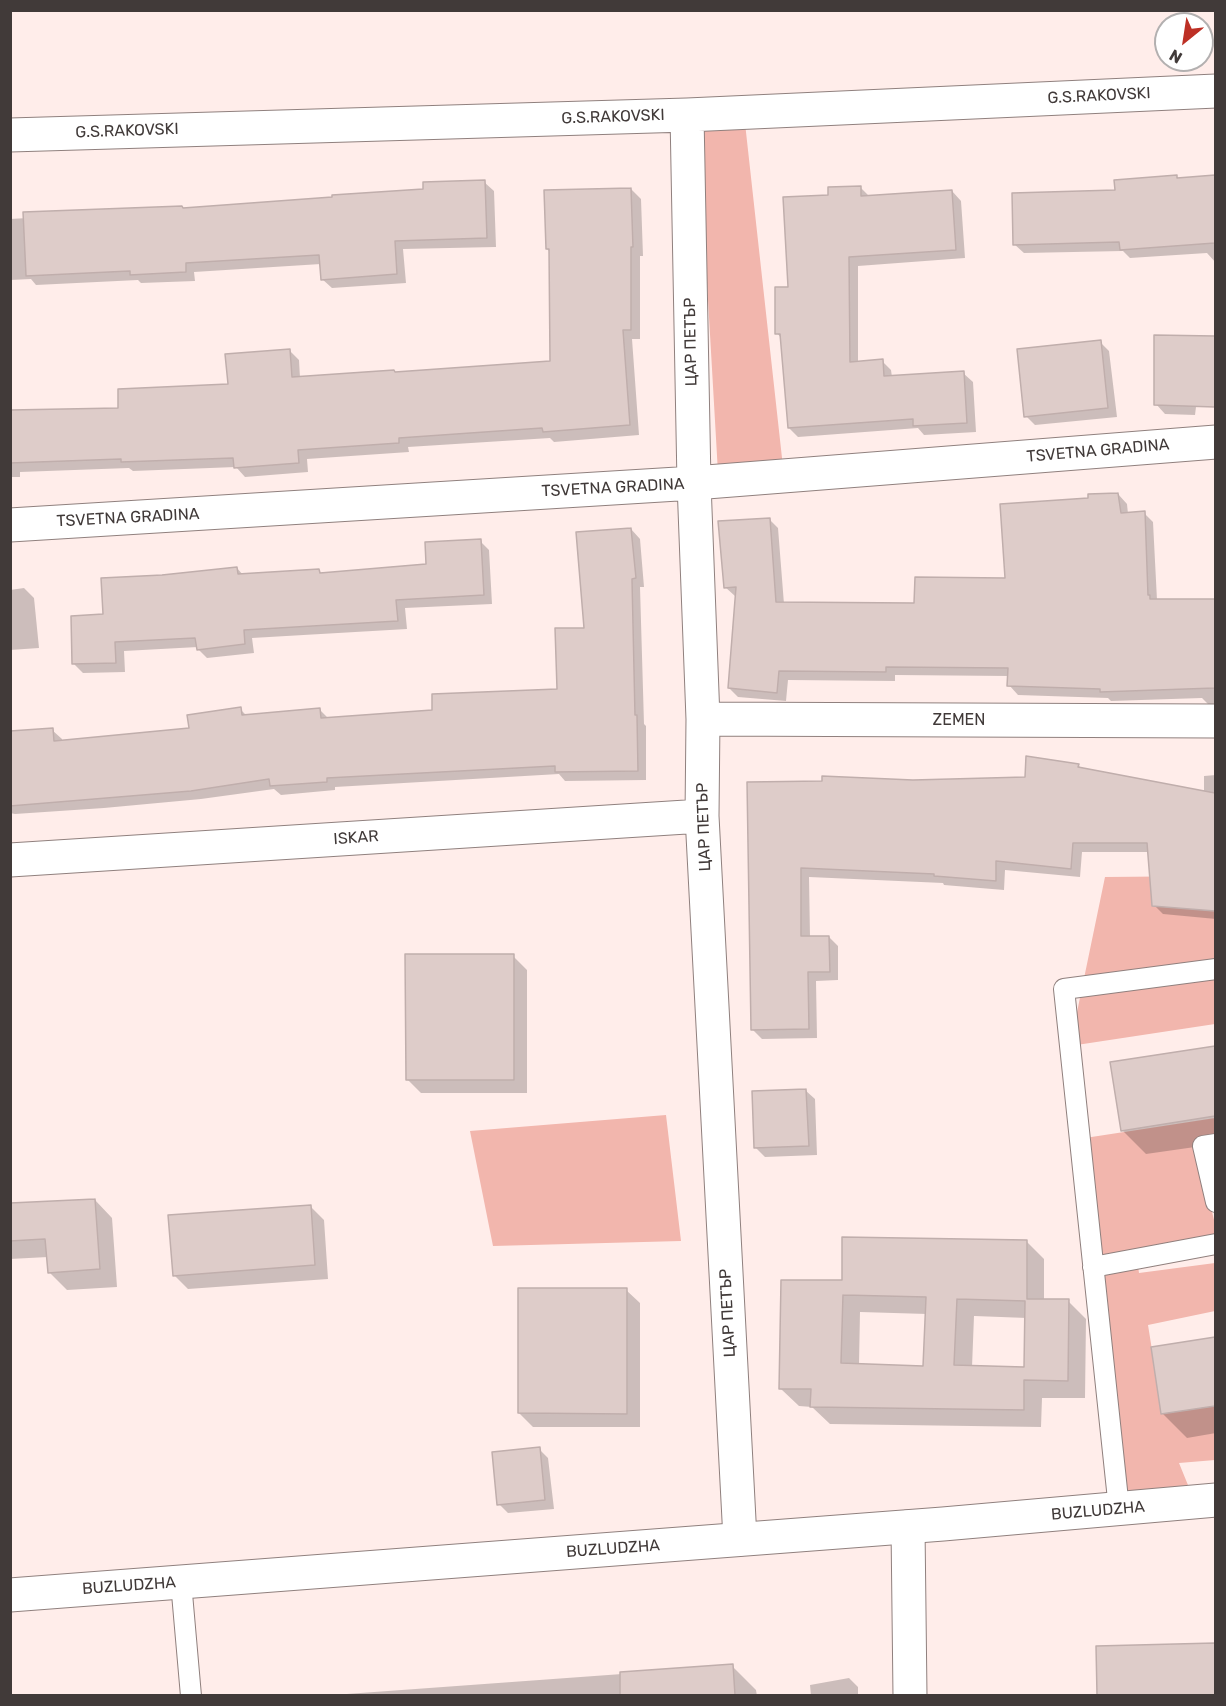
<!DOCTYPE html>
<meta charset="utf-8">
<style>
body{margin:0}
#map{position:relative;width:1226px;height:1706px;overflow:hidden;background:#ffedea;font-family:Rubik,sans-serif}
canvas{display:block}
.frame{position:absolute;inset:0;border:12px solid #413a39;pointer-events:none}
.north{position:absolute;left:1154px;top:12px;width:60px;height:60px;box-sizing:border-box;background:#fff;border:2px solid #b3b0b0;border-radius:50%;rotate:210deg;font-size:16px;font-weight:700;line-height:24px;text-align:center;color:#413a39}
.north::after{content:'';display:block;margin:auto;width:21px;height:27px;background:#bd3025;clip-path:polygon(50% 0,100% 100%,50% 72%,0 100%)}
</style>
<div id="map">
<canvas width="1226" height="1706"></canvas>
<div class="frame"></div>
<div class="north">N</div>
</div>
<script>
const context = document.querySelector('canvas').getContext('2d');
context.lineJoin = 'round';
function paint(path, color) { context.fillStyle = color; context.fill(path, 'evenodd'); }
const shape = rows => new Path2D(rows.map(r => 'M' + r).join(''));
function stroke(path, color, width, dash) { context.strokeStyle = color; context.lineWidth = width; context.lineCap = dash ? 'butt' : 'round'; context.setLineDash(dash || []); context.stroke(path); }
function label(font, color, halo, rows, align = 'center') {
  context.font = font + ' Rubik,sans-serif'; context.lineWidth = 5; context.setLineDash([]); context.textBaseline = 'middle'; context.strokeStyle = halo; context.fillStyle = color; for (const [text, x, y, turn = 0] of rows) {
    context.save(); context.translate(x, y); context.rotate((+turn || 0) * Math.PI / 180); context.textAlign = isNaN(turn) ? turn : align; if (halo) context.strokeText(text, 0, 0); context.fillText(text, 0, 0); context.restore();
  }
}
const green = shape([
 [745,123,783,467,718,473,698,126],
 [1215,876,1215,1024,1070,1046,1105,877],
 [666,1115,681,1241,493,1246,470,1131],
 [1215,1118,1215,1140,1195,1143,1215,1224,1215,1239,1136,1253,1139,1273,1215,1263,1215,1311,1148,1325,1160,1400,1215,1391,1215,1460,1179,1463,1190,1490,1127,1500,1085,1138]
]);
const shadow = shape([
 [1176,176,1179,179,1216,176,1216,263,1207,253,1130,258,1123,251,1024,253,1014,244,1117,192],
 [484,182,494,191,496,247,403,249,406,283,332,288,322,279,321,264,194,272,195,281,141,283,138,280,36,285,31,279,10,280,10,219,184,209,424,190],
 [860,187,870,197,952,191,961,201,965,258,858,266,858,362,882,361,891,370,892,377,963,373,973,382,976,432,924,435,918,428,798,437,789,428,782,339,777,333,789,289,830,196],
 [631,189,641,199,643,256,640,256,640,339,632,339,639,435,554,442,550,438,408,447,409,452,307,459,308,472,245,477,236,467,133,471,129,468,20,472,20,477,10,477,10,416,120,409,229,386,289,350,299,360,300,378,396,374,551,363,551,253,547,249],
 [1214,316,1216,316,1216,406,1196,407,1195,415,1165,414,1156,404,1156,337,1215,338],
 [1100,342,1109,351,1117,417,1035,425,1026,416],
 [1118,494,1127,504,1128,514,1144,513,1153,522,1157,600,1210,601,1216,606,1216,707,1211,707,1202,698,1111,701,1108,698,1018,695,1009,685,1009,676,895,675,895,681,788,680,786,701,738,697,729,688,737,596,735,596,725,587,769,519,778,528,784,604,916,605,1007,580,1090,500],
 [631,529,640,539,644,587,640,587,644,724,646,726,646,780,565,781,559,774,335,787,335,790,281,795,274,789,201,799,104,808,15,814,10,813,10,732,52,730,62,739,62,742,191,730,240,709,247,716,319,709,329,719,434,711,558,690],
 [480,541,489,550,492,604,405,608,407,629,252,638,254,653,207,658,198,649,198,647,124,651,125,672,83,673,74,664,104,616,162,576,237,568,243,575,319,571,323,575,428,566],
 [24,588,34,598,39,648,10,650,10,590],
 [1078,765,1082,769,1204,793,1204,776,1216,775,1216,919,1163,914,1154,905,1149,852,1082,852,1080,877,1005,870,1004,890,944,885,943,883,809,877,810,937,829,937,838,946,838,980,816,981,817,1038,762,1039,752,1029,748,784,1026,779],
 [513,956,527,970,527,1093,421,1093,407,1079],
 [1216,1047,1216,1144,1146,1154,1122,1130,1112,1063],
 [805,1090,815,1099,817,1155,765,1157,755,1147],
 [95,1200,112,1218,117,1287,67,1290,49,1272,48,1257,10,1259,10,1205],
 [310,1206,324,1220,328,1279,188,1289,174,1275],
 [1026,1241,1044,1259,1044,1301,1068,1301,1086,1319,1085,1398,1042,1398,1041,1427,830,1424,812,1407,799,1406,781,1389,844,1282],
 [860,1312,927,1314,925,1367,859,1365],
 [974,1316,1027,1318,1025,1368,972,1367],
 [626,1290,640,1303,640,1427,533,1427,519,1413],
 [1216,1339,1216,1433,1187,1438,1163,1414,1153,1348],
 [539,1449,548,1458,554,1509,508,1513,499,1504],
 [1216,1645,1216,1696,1099,1696,1098,1647],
 [732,1666,756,1690,757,1696,319,1696],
 [849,1678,858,1687,858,1696,811,1696,810,1685]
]);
const building = shape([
 [1177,175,1177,178,1215,175,1215,243,1120,250,1119,242,1013,245,1012,193,1115,190,1114,180,1177,175],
 [485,180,487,238,395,241,397,274,321,280,319,255,186,263,186,272,130,275,130,271,26,276,23,212,182,206,183,208,332,197,332,195,423,189,423,182,485,180],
 [861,186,861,196,952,190,956,250,849,257,850,362,883,359,884,376,964,371,967,423,913,426,913,419,788,428,780,334,775,334,775,287,788,287,783,197,828,195,828,187,861,186],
 [631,188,633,247,631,247,631,330,623,330,630,425,543,432,542,428,399,438,399,443,298,450,299,463,234,468,233,458,121,462,121,459,10,463,10,410,118,408,118,389,228,384,225,354,290,349,292,377,394,370,395,372,550,361,549,249,546,249,544,190,631,188],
 [1154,335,1215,336,1215,407,1154,405,1154,335],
 [1101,340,1108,408,1024,417,1017,349,1101,340],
 [1118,493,1121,513,1145,511,1148,595,1150,595,1150,599,1215,599,1215,688,1100,692,1100,689,1007,686,1008,668,886,667,886,672,779,671,777,693,728,688,736,587,724,588,718,521,770,518,776,602,914,603,915,577,1005,578,1000,504,1088,498,1088,494,1118,493],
 [631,528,636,578,632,579,635,715,637,715,638,771,555,772,555,766,327,778,327,782,270,786,269,779,191,791,10,806,10,731,53,728,54,741,189,728,187,715,241,707,242,715,320,708,321,718,432,710,432,694,557,689,555,628,584,628,576,532,631,528],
 [481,539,484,595,396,600,398,621,244,630,245,644,197,650,195,638,115,642,116,663,72,664,71,616,103,614,101,578,162,575,237,567,238,574,319,569,320,573,426,564,425,542,481,539],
 [1026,756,1079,764,1078,767,1215,793,1215,911,1152,906,1147,843,1073,843,1071,869,996,861,996,881,934,876,934,874,801,868,801,936,829,936,830,972,808,972,809,1029,751,1030,747,782,822,781,822,776,913,780,1025,777,1026,756],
 [405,954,514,954,514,1080,406,1080,405,954],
 [1215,1046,1215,1116,1121,1131,1110,1062,1215,1046],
 [806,1089,809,1146,754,1148,752,1091,806,1089],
 [95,1199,100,1269,48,1273,45,1239,10,1241,10,1203,95,1199],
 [311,1205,315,1265,173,1276,168,1215,311,1205],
 [842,1237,1027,1240,1027,1299,1069,1299,1068,1381,1024,1380,1024,1410,810,1407,811,1389,779,1389,781,1280,842,1280,842,1237],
 [843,1295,926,1297,923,1366,841,1363,843,1295],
 [957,1299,1025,1301,1024,1367,954,1365,957,1299],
 [518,1288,627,1288,627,1414,518,1413,518,1288],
 [1215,1337,1215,1406,1161,1414,1151,1347,1215,1337],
 [540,1447,545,1500,497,1505,492,1452,540,1447],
 [1215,1643,1215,1695,1097,1695,1096,1646,1215,1643],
 [733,1664,735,1695,620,1695,620,1672,733,1664]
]);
const service = shape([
 [1216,1144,1203,1146,1216,1202],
 [1093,1267,1216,1244],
 [1119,1509,1064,989,1216,969],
 [181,1582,191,1696]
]);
const minor = shape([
 [687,115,694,483,703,719,702,816,740,1539],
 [10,135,687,115,1216,91],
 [10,525,694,483,1216,442],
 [703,719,1216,721],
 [10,860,702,816],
 [908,1527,910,1696]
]);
const tertiary = shape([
 [10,1595,943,1524,1216,1500]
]);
const streetNames = [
 ["G.S.RAKOVSKI",1099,96,-3],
 ["G.S.RAKOVSKI",613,117,-2],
 ["G.S.RAKOVSKI",127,131,-2],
 ["ЦАР ПЕТЪР",691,342,-91],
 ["TSVETNA GRADINA",1098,451,-5],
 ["TSVETNA GRADINA",613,488,-3],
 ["TSVETNA GRADINA",128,518,-3],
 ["ZEMEN",959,720],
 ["ЦАР ПЕТЪР",704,827,-92],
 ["ISKAR",356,838,-4],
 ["ЦАР ПЕТЪР",728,1313,-93],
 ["BUZLUDZHA",1098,1511,-5],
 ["BUZLUDZHA",613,1549,-4],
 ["BUZLUDZHA",129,1586,-4]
];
paint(green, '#f2b6ad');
paint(shadow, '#0003');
paint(building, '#deccc9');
stroke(building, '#c0aeac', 1.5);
stroke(service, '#90807e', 22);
stroke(minor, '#90807e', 35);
stroke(tertiary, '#90807e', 35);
stroke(service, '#fff', 20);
stroke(minor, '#fff', 33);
stroke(tertiary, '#fff', 33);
label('16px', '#413a39', '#fff', streetNames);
</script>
